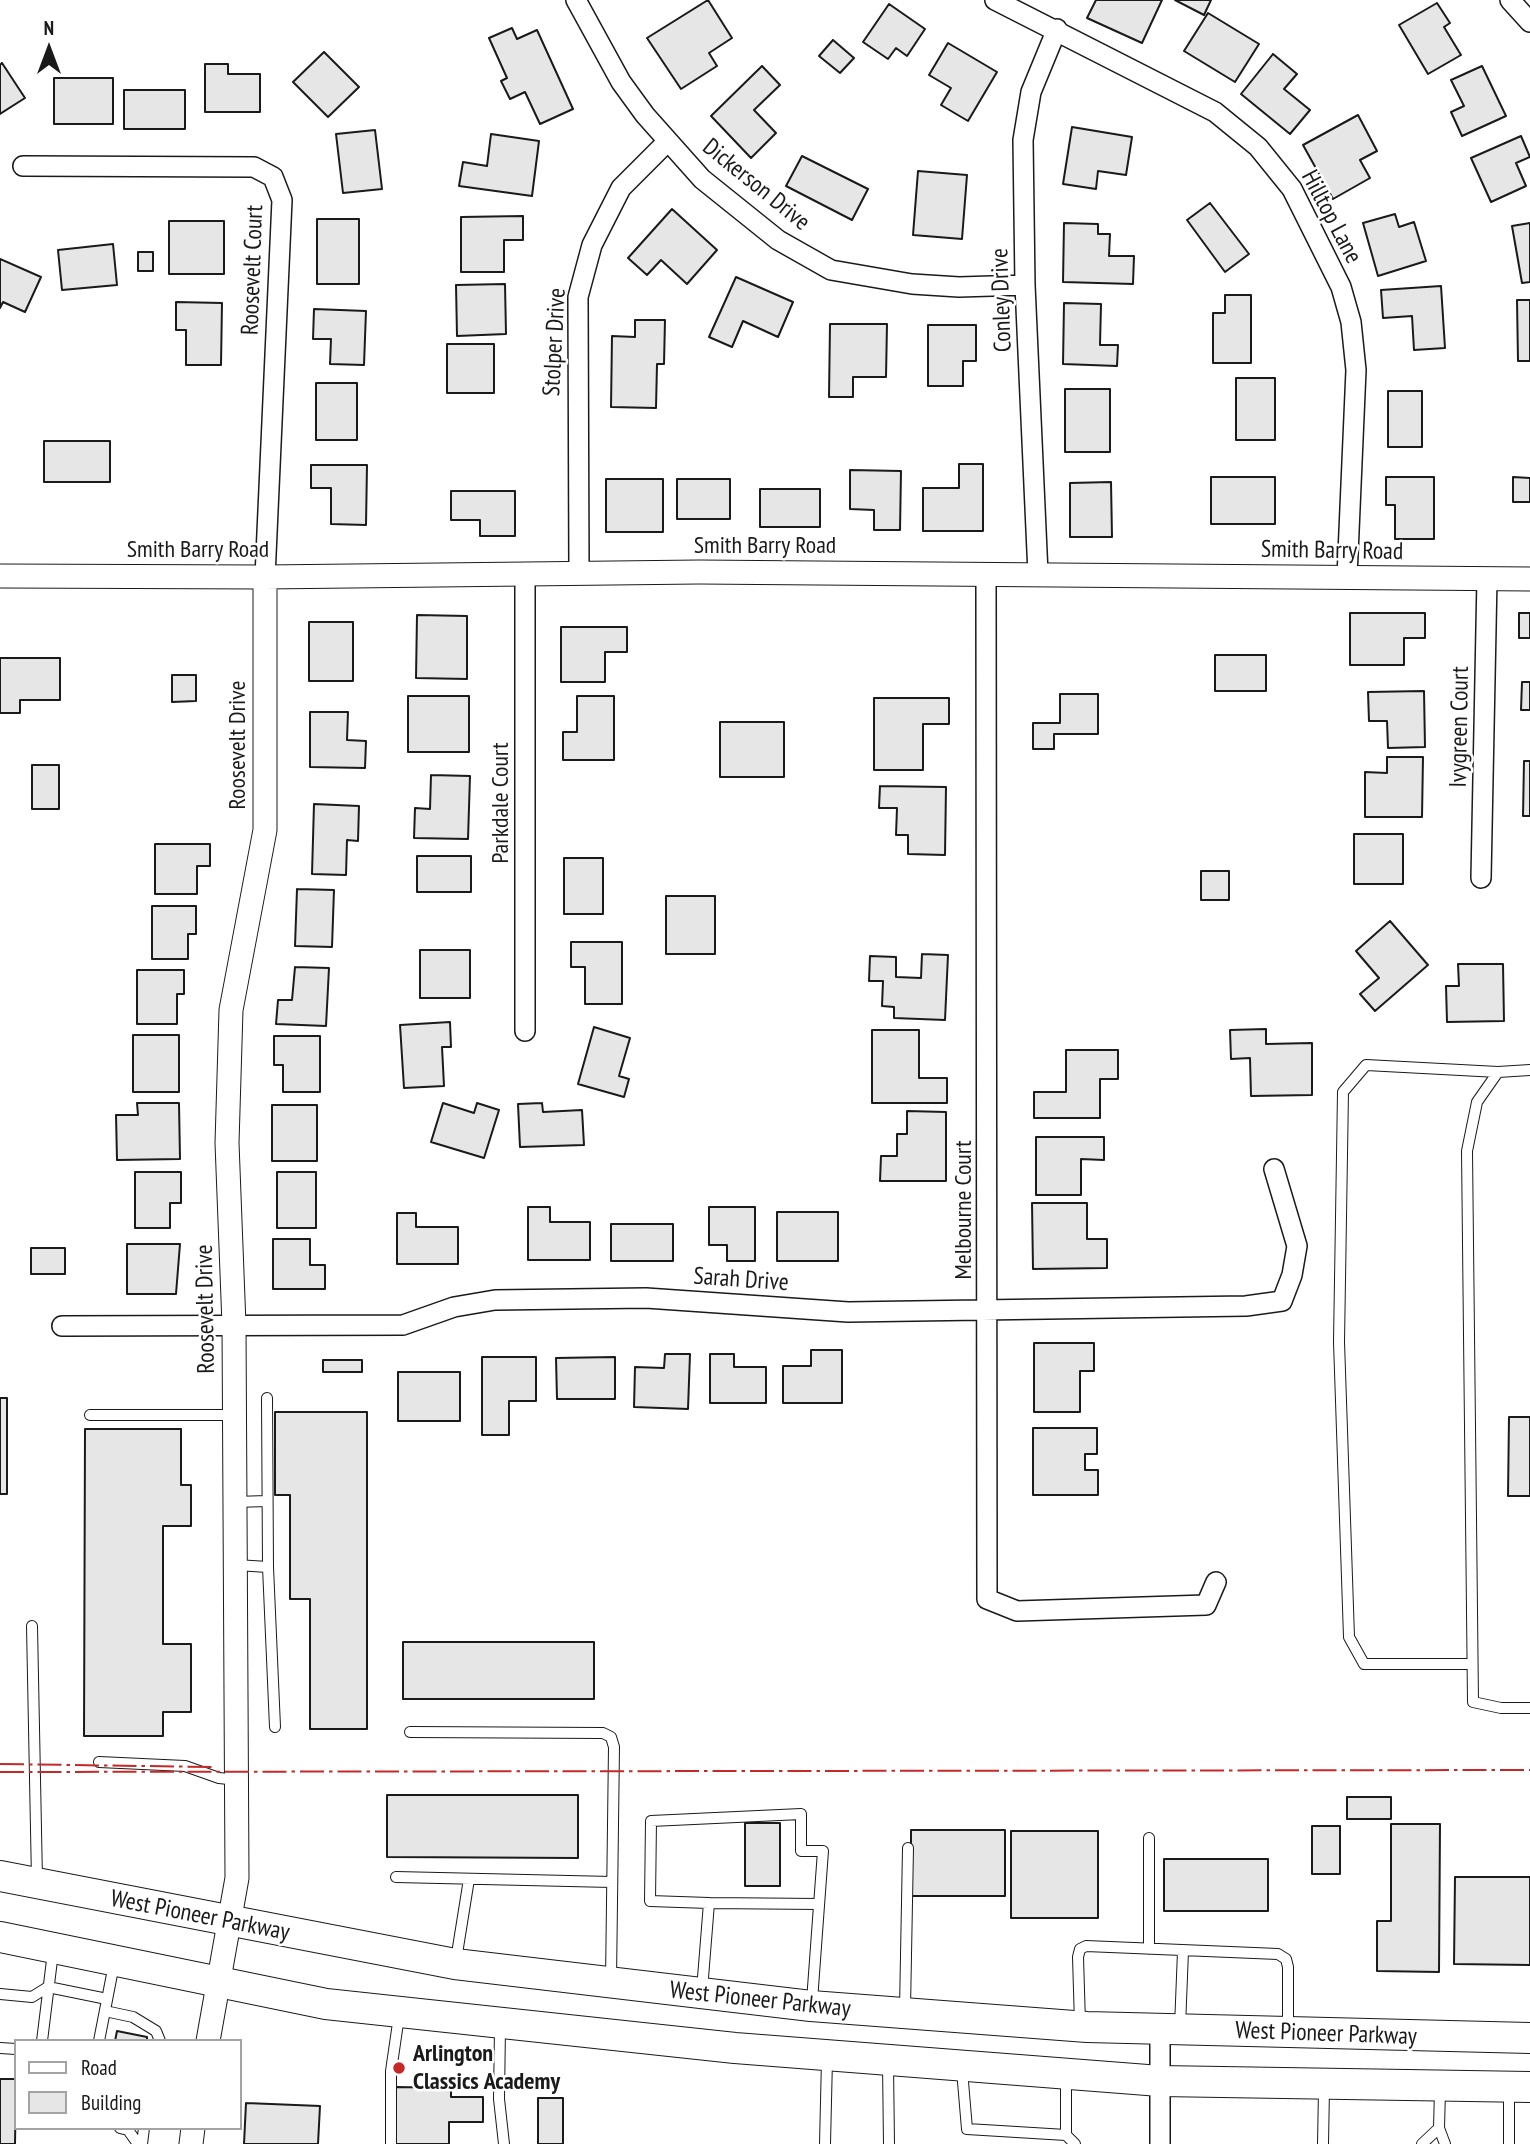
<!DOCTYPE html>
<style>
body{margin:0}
#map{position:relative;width:1530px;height:2144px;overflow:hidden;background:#fff;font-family:"PT Sans Narrow",sans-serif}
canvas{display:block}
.legend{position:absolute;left:14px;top:2039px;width:228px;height:91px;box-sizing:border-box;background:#fff;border:2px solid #a3a3a3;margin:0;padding:9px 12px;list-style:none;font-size:21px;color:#1a1a1a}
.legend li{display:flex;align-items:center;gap:14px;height:35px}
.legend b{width:35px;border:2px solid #a3a3a3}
.north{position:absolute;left:14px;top:14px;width:70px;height:70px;-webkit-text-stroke:5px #fff;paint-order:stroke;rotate:0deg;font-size:19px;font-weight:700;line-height:28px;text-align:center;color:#1a1a1a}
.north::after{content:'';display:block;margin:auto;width:24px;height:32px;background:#1a1a1a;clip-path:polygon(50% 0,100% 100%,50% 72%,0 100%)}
</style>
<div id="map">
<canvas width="1530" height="2144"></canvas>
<ul class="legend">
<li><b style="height:9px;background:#fff"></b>Road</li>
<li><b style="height:19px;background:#e6e6e6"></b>Building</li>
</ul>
<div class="north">N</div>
</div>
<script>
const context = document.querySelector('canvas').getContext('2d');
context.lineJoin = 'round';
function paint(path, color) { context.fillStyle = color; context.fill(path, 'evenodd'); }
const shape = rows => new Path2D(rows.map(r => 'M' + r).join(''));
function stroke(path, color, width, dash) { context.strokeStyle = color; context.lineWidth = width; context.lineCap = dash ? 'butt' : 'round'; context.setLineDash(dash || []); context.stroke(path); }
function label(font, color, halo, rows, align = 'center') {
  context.font = font + ' "PT Sans Narrow",sans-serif'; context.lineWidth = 5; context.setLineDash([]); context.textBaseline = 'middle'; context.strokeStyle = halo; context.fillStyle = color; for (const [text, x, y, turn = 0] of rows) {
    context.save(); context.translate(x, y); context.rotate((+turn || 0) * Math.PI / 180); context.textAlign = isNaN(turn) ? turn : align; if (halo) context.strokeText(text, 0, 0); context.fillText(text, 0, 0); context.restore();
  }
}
const building = shape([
 [708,0,732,38,709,53,717,66,681,89,647,38,708,0],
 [1096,0,1162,0,1142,43,1087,18,1096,0],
 [1175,0,1211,0,1204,15,1175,0],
 [1437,3,1450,23,1444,27,1461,55,1428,74,1399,25,1437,3],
 [889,4,925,29,907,56,896,48,888,59,863,42,889,4],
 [1208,13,1259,44,1235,82,1184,51,1208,13],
 [512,28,517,39,537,30,573,109,540,124,525,92,510,99,501,81,507,78,489,38,512,28],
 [833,40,854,58,840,73,819,56,833,40],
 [948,43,997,72,968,121,941,105,951,88,929,75,948,43],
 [324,52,359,87,328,117,293,82,324,52],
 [1273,54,1297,74,1284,89,1310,110,1290,134,1241,94,1273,54],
 [2,63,25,98,0,114,0,65,2,63],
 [205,64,228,64,228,74,260,74,260,112,205,112,205,64],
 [762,66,780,85,754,110,776,133,751,158,711,116,762,66],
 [1482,66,1506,116,1462,136,1451,112,1464,106,1451,80,1482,66],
 [54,78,113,78,113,124,54,124,54,78],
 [124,90,185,90,185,129,124,129,124,90],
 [1358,115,1377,151,1360,160,1370,178,1333,199,1303,145,1358,115],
 [1072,127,1132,137,1126,175,1098,171,1096,189,1063,184,1072,127],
 [375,130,382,189,343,193,336,134,375,130],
 [491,134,539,141,532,196,459,186,463,162,487,166,491,134],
 [1521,136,1530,157,1516,163,1526,186,1491,202,1471,158,1521,136],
 [802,156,868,189,852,220,786,186,802,156],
 [918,171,967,175,962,239,913,235,918,171],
 [1210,203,1249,254,1225,272,1187,220,1210,203],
 [672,209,717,250,687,284,661,260,647,275,628,258,672,209],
 [1395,214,1399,227,1414,222,1426,261,1378,276,1363,223,1395,214],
 [523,216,523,240,504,240,504,272,461,272,461,217,523,216],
 [317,219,359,219,359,284,317,284,317,219],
 [169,221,224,221,224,274,169,274,169,221],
 [1064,223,1098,224,1098,234,1110,234,1109,256,1134,256,1133,284,1063,282,1064,223],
 [1530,223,1530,282,1522,283,1512,226,1530,223],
 [113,244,117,285,62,290,58,250,113,244],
 [138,252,153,252,153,271,138,271,138,252],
 [0,259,41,277,25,312,3,302,0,308,0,259],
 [736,277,793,302,778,337,743,321,732,347,709,337,736,277],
 [505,284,506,334,457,336,456,285,505,284],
 [1441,286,1445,348,1414,350,1412,316,1383,318,1381,290,1441,286],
 [1225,295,1251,295,1251,363,1213,363,1213,313,1225,313,1225,295],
 [1517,300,1530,300,1530,361,1518,361,1517,300],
 [176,302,222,303,221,365,186,365,186,330,176,330,176,302],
 [1064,303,1101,304,1100,345,1118,345,1117,366,1063,364,1064,303],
 [314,309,366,311,364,365,330,364,331,339,313,339,314,309],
 [635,320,665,320,664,364,657,364,656,408,611,407,612,336,635,337,635,320],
 [830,324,887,324,886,377,853,377,853,397,829,397,830,324],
 [928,325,976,325,976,361,963,361,963,386,928,386,928,325],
 [447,344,494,344,494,393,447,393,447,344],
 [1236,378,1275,378,1275,440,1236,440,1236,378],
 [316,383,357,383,357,440,316,440,316,383],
 [1065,389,1110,389,1110,452,1065,452,1065,389],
 [1388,391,1422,391,1422,447,1388,447,1388,391],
 [44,441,110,441,110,482,44,482,44,441],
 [959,464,983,464,983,531,923,531,923,488,959,488,959,464],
 [311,465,367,465,366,525,331,524,331,488,311,488,311,465],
 [850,470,901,471,900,530,874,530,874,510,850,509,850,470],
 [1211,477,1275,477,1275,524,1211,524,1211,477],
 [1386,477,1434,477,1434,539,1395,539,1395,505,1386,505,1386,477],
 [1513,477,1530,478,1530,502,1513,502,1513,477],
 [606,479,663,479,663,532,606,532,606,479],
 [677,479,730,479,730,519,677,519,677,479],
 [1111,482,1112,537,1070,537,1070,483,1111,482],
 [760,489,820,489,820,527,760,527,760,489],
 [451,491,515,491,515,536,480,536,480,520,451,520,451,491],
 [1350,613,1425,613,1425,638,1404,638,1404,665,1350,665,1350,613],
 [1519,613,1530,613,1530,638,1519,638,1519,613],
 [417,615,467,616,467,679,416,678,417,615],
 [309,622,353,622,353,681,309,681,309,622],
 [561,627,627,627,627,652,605,652,605,682,561,682,561,627],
 [1215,655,1266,655,1266,691,1215,691,1215,655],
 [0,658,60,658,60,700,20,700,20,713,0,713,0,658],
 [172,675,196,675,196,701,172,702,172,675],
 [1522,682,1530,682,1530,710,1521,710,1522,682],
 [1424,691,1425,747,1388,748,1387,721,1369,721,1368,692,1424,691],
 [1060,694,1098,694,1098,734,1054,734,1054,749,1033,749,1033,723,1060,723,1060,694],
 [408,696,469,696,469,752,408,752,408,696],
 [577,696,614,696,614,760,563,760,563,732,577,732,577,696],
 [874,698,949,698,949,724,923,724,923,770,874,770,874,698],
 [310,712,348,712,347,740,366,741,365,768,310,767,310,712],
 [720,722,784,722,784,777,720,777,720,722],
 [1387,757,1423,757,1422,817,1365,817,1365,772,1387,773,1387,757],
 [1524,761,1530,761,1530,816,1523,816,1524,761],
 [32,765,59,765,59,809,32,809,32,765],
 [431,775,470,776,468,839,414,838,415,808,430,809,431,775],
 [880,786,946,787,945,855,908,854,908,835,896,835,897,808,879,808,880,786],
 [314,804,359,806,358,841,347,840,346,875,312,874,314,804],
 [1354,834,1403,834,1403,884,1354,884,1354,834],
 [155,844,210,844,210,866,197,866,197,894,155,894,155,844],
 [417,856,471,856,471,892,417,892,417,856],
 [564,858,603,858,603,914,564,914,564,858],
 [1201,871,1229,871,1229,900,1201,900,1201,871],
 [297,889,334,890,332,947,295,946,297,889],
 [666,896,715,896,715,954,666,954,666,896],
 [152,906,196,906,196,934,188,934,188,959,152,959,152,906],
 [1390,921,1428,965,1375,1011,1360,994,1379,978,1356,951,1390,921],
 [571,942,622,942,622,1004,585,1004,585,967,571,967,571,942],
 [420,950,470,950,470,998,420,998,420,950],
 [922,954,948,955,945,1020,894,1018,894,1007,882,1006,883,981,869,981,870,956,896,957,896,977,921,978,922,954],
 [1458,964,1503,964,1504,1021,1447,1022,1446,986,1459,986,1458,964],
 [295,967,329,968,326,1026,276,1024,278,1000,292,1000,295,967],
 [137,970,184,970,184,994,177,994,177,1024,137,1024,137,970],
 [450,1022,451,1047,442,1047,444,1086,404,1088,400,1025,450,1022],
 [594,1027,630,1038,619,1076,629,1079,624,1097,578,1084,594,1027],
 [1266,1029,1266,1044,1312,1043,1312,1095,1251,1096,1250,1058,1231,1059,1230,1030,1266,1029],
 [872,1030,919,1030,919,1078,947,1078,947,1103,872,1103,872,1030],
 [133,1035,179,1035,179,1092,133,1092,133,1035],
 [274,1036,320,1036,320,1092,283,1092,283,1065,274,1065,274,1036],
 [1066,1050,1118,1050,1118,1079,1100,1079,1100,1118,1034,1118,1034,1092,1066,1092,1066,1050],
 [137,1103,179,1103,180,1159,117,1160,116,1115,138,1115,137,1103],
 [443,1103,474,1113,477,1103,499,1110,484,1158,431,1142,443,1103],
 [542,1103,543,1112,582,1110,584,1145,520,1147,518,1104,542,1103],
 [272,1105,317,1105,317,1161,272,1161,272,1105],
 [907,1111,946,1112,946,1181,880,1181,881,1156,897,1156,897,1134,907,1134,907,1111],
 [1036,1137,1104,1137,1104,1160,1081,1159,1081,1195,1036,1195,1036,1137],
 [135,1172,181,1172,181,1203,170,1203,170,1228,135,1228,135,1172],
 [277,1172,316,1172,316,1228,277,1228,277,1172],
 [1032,1203,1087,1203,1087,1239,1107,1239,1107,1268,1033,1269,1032,1203],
 [528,1207,550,1207,550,1222,590,1222,590,1260,528,1260,528,1207],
 [709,1207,755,1207,755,1261,727,1261,727,1245,709,1245,709,1207],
 [777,1212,838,1212,838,1261,777,1261,777,1212],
 [397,1213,416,1213,416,1227,458,1227,458,1264,397,1264,397,1213],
 [611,1224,673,1224,673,1261,611,1261,611,1224],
 [273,1239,310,1239,310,1265,325,1265,325,1289,273,1289,273,1239],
 [127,1244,180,1244,176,1294,127,1294,127,1244],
 [31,1248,65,1248,65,1274,31,1274,31,1248],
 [1034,1343,1094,1343,1094,1371,1080,1371,1080,1412,1034,1412,1034,1343],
 [811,1350,842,1350,842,1403,783,1403,783,1366,811,1366,811,1350],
 [665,1354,690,1354,688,1409,634,1407,635,1367,664,1368,665,1354],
 [710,1354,734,1354,734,1367,766,1367,766,1403,710,1403,710,1354],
 [482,1357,536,1357,536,1401,509,1401,509,1435,482,1435,482,1357],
 [615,1357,615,1399,557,1399,556,1358,615,1357],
 [323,1360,362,1360,362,1372,323,1372,323,1360],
 [398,1372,460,1372,460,1421,398,1421,398,1372],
 [0,1398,7,1398,7,1494,0,1494,0,1398],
 [275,1412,367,1412,367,1729,310,1729,310,1599,290,1599,290,1495,275,1495,275,1412],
 [1509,1417,1530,1417,1530,1496,1508,1496,1509,1417],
 [1033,1428,1097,1428,1097,1454,1085,1454,1085,1470,1098,1470,1098,1495,1033,1495,1033,1428],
 [85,1429,181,1429,181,1485,191,1485,191,1526,163,1526,163,1644,191,1644,191,1712,163,1712,163,1736,84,1736,85,1429],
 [403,1642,594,1642,594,1699,403,1699,403,1642],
 [387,1795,578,1795,578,1858,387,1857,387,1795],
 [1347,1797,1391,1797,1391,1819,1347,1819,1347,1797],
 [745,1823,780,1823,780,1886,745,1886,745,1823],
 [1391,1824,1440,1824,1439,1972,1377,1971,1377,1921,1391,1921,1391,1824],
 [1312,1826,1340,1826,1340,1874,1312,1874,1312,1826],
 [911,1830,1005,1830,1005,1896,911,1896,911,1830],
 [1011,1831,1098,1831,1098,1918,1011,1918,1011,1831],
 [1164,1859,1268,1859,1268,1911,1164,1911,1164,1859],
 [1455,1877,1530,1877,1530,1965,1454,1964,1455,1877],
 [117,2031,147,2037,147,2041,115,2041,117,2031],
 [0,2079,16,2079,15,2144,0,2144,0,2079],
 [396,2087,451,2088,451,2097,483,2097,483,2122,449,2122,449,2144,396,2144,396,2087],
 [538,2098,563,2098,563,2144,538,2144,538,2098],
 [246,2103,320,2106,318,2144,244,2144,246,2103]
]);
const service = shape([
 [1530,1070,1498,1072,1477,1102,1467,1151,1473,1702,1501,1708,1530,1708],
 [90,1415,233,1415],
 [235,1502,267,1501],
 [236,1565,268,1567,267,1398],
 [268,1567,275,1727],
 [32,1626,37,1880],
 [1472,1664,1364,1664,1349,1637,1339,1342,1343,1092,1366,1065,1498,1072],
 [410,1732,603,1733,611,1737,614,1747,611,1980],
 [99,1762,185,1766,219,1778,238,1780],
 [1149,1838,1149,1949],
 [396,1877,612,1882],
 [709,1903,819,1904],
 [456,1960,469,1879],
 [702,1990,709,1903,650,1901,651,1821,801,1814,801,1851,823,1851,812,2001],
 [0,1994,32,1997,48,1987,107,1999],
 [905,2009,908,1848],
 [105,2011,133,2017,156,2031,160,2041],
 [1080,2023,1078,1957,1080,1949,1086,1946,1278,1954,1286,1959,1288,1967,1288,2029],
 [500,2027,499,2099,504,2144],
 [1180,2027,1183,1951],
 [42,2041,53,1952],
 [99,2041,114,1964],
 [0,2048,16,2049],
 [888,2064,889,2144],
 [962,2070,967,2129,1066,2135,1075,2144],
 [1066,2078,1066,2135],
 [1440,2090,1439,2128,1445,2144],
 [120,2128,128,2130,138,2144],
 [142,2144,144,2128],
 [391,2144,391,2071,399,2016],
 [825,2144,827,2059],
 [1323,2144,1324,2089],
 [1422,2144,1439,2128],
 [1509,2144,1509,2091]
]);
const minor = shape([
 [576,0,621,82,645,115,702,179,778,240,831,270,912,284,959,287,1025,285],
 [995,0,1215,112,1258,147,1292,189,1341,287,1351,322,1356,370,1347,577],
 [1510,0,1530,22],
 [23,166,254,167,273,177,282,200,265,577],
 [579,574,578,297,592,245,621,188,668,141],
 [986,574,987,1599,1017,1611,1206,1605,1216,1582],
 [1038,574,1025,285,1023,140,1031,92,1057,29],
 [525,575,525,1031],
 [1481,878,1487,578],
 [62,1326,403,1325,454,1307,495,1300,646,1298,848,1312,1246,1306,1282,1301,1292,1275,1297,1246,1274,1169],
 [1160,2029,1160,2144]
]);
const tertiary = shape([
 [0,576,265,577,699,572,1530,579],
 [208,2041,237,1878,234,1325,227,1143,231,1010,265,830,265,577],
 [191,2144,193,2128]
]);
const primary = shape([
 [0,1876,455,1964,811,2006,1087,2027,1530,2038],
 [0,1937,326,2004,735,2048,1160,2081,1530,2087]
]);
const power = shape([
 [0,1764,212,1767],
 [0,1772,1530,1770]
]);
const markers = [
 [399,2068,7,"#c62828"]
];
const streetNames = [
 ["Dickerson Drive",756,185,39],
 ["Hilltop Lane",1331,217,62],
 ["Roosevelt Court",253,270,-88],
 ["Conley Drive",1002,300,-92],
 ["Stolper Drive",555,342,-87],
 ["Smith Barry Road",765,546],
 ["Smith Barry Road",198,550],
 ["Smith Barry Road",1332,551,1],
 ["Ivygreen Court",1460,727,-89],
 ["Roosevelt Drive",238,745,-90],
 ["Parkdale Court",501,803,-90],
 ["Melbourne Court",964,1210,-90],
 ["Sarah Drive",741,1280,4],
 ["Roosevelt Drive",206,1309,-91],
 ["West Pioneer Parkway",200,1916,11],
 ["West Pioneer Parkway",760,2000,6],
 ["West Pioneer Parkway",1326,2034,2]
];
const poiNames = [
 ["Arlington",413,2054],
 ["Classics Academy",413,2082]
];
paint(building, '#e6e6e6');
stroke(building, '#1a1a1a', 2);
stroke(service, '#1a1a1a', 12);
stroke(minor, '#1a1a1a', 22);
stroke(tertiary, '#1a1a1a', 25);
stroke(primary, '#1a1a1a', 32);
stroke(service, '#fff', 10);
stroke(minor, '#fff', 19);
stroke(tertiary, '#fff', 23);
stroke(primary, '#fff', 30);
stroke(power, '#c62828', 2, [24, 5, 3.5, 5]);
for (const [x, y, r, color] of markers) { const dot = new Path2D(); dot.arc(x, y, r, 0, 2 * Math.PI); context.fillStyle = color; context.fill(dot); stroke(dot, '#fff', 2.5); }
label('24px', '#1a1a1a', '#fff', streetNames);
label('bold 24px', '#1a1a1a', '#fff', poiNames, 'left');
</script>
